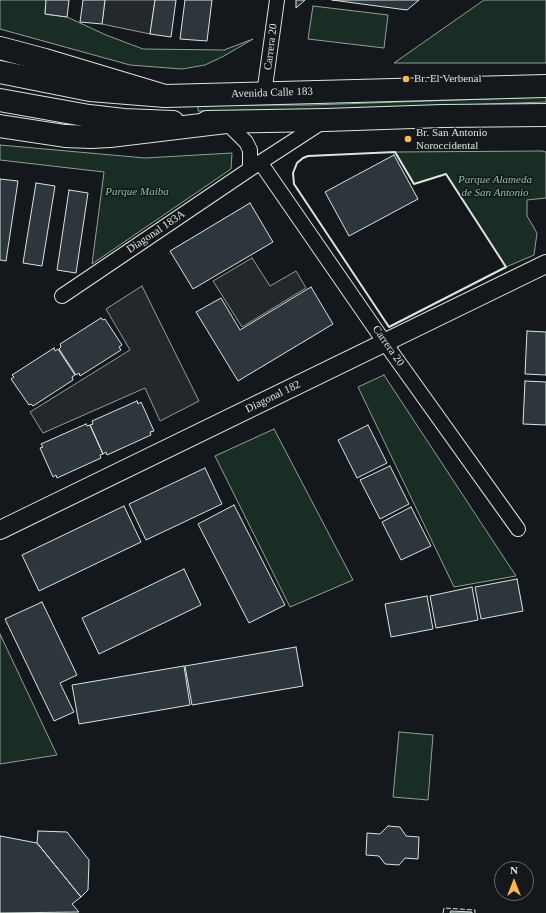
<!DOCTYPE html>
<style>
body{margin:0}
#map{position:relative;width:546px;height:913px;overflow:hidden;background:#14181c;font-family:Georgia,serif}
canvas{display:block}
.north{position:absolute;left:494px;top:861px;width:40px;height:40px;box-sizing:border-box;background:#14181c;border:1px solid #626a69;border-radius:50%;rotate:0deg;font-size:11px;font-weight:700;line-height:16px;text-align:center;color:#d8e6dc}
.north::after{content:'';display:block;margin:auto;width:14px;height:18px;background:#ffb74d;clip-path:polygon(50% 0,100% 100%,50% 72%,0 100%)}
</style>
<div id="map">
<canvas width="546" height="913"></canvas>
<div class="north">N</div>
</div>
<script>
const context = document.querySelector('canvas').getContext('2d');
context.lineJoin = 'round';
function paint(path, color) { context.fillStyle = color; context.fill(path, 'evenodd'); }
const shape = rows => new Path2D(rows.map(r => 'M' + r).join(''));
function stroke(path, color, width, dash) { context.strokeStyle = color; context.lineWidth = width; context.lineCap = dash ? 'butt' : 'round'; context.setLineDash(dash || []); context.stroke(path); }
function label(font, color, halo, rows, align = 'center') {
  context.font = font + ' Georgia,serif'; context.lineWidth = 3; context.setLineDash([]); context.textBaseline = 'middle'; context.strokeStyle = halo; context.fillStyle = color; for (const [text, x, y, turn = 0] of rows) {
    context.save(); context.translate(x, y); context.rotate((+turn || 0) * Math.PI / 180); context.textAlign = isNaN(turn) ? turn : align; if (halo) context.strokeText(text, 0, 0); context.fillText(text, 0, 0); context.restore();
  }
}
const green = shape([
 [0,0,46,0,45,14,67,17,106,35,143,49,224,50,253,39,224,56,205,65,182,69,130,65,0,29,0,0],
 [484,0,546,0,546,63,394,63,484,0],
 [313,6,388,15,384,48,308,39,313,6],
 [546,97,546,102,310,110,198,111,198,105,311,105,546,97],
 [0,145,145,158,232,153,231,169,92,264,104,172,0,160,0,145],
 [542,151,546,152,546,198,527,200,527,216,537,233,534,255,506,267,446,174,414,184,395,152,542,151],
 [384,375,516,576,454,587,358,387,384,375],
 [274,429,353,580,290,607,215,456,274,429],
 [0,634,57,755,0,764,0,634],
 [399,732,433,735,428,800,393,797,399,732]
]);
const parking = shape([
 [105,0,155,0,150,34,102,24,105,0],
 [252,258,270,286,296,271,306,288,242,327,213,281,252,258],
 [142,286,199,401,160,421,145,388,43,433,30,412,130,350,106,309,142,286]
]);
const building = shape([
 [46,0,69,0,67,17,45,14,46,0],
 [83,0,105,0,102,24,80,22,83,0],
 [155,0,176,0,171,37,150,34,155,0],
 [185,0,212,0,207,41,180,39,185,0],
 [296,0,305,0,296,8,296,0],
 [332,0,419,0,407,10,332,0],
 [394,155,418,199,349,236,325,192,394,155],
 [0,179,18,181,6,261,0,260,0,179],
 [36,183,55,186,42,266,23,263,36,183],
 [69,190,88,193,76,273,57,270,69,190],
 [250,203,273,242,193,289,170,251,250,203],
 [311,287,333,324,238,381,196,312,221,298,240,330,311,287],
 [101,318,103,320,105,319,122,345,119,347,121,350,80,376,79,373,76,375,59,349,61,347,60,344,101,318],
 [527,331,546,332,546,375,525,374,527,331],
 [54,348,55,351,58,349,75,375,72,377,73,380,33,406,31,404,29,405,11,379,14,377,12,375,54,348],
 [525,381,546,382,546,425,523,424,525,381],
 [137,401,138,404,141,402,154,431,150,432,151,435,107,455,106,452,103,454,90,425,93,424,92,421,137,401],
 [86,424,87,426,90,425,103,454,100,455,101,458,57,478,56,475,53,477,40,448,43,447,41,444,86,424],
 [368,425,387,463,357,478,338,440,368,425],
 [390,466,409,504,380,519,360,480,390,466],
 [205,468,222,504,146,540,129,504,205,468],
 [234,505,285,605,249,623,198,524,234,505],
 [124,506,141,542,39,591,22,555,124,506],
 [411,507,431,546,401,560,382,522,411,507],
 [184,569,201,605,99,654,82,618,184,569],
 [517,579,523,611,481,619,475,587,517,579],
 [472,587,478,620,436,628,430,596,472,587],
 [427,596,433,629,391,637,385,604,427,596],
 [42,602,77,675,60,683,74,712,54,721,5,619,42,602],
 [296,647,303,686,192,705,185,666,296,647],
 [184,666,190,705,79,724,72,685,184,666],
 [388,826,400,827,406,836,419,837,418,859,405,858,399,865,385,864,379,856,366,855,367,833,380,834,388,826],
 [38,831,67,832,89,860,88,890,81,897,37,843,38,831],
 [0,836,37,843,81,897,72,904,79,912,0,913,0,836],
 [451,911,472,912,472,913,450,913,451,911]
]);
const minor = shape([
 [264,94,277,0],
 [226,122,246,142,250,150,250,169],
 [260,162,385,343,518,529],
 [62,296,250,169,324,121]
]);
const tertiary = shape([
 [0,530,546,264]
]);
const primary = shape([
 [0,72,90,90,165,96,546,86],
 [0,100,89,116,124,120,173,122],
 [207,122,326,120,442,116,546,115]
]);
const trunk = shape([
 [0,48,45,60,165,96],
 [0,126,65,136,91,137,110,136,226,122]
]);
const fence = shape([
 [443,913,444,908,475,910,475,913]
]);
const wall = shape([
 [395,152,414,184,446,174,506,267,389,327,294,184,293,173,297,163,303,158,308,156,395,152]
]);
const markers = [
 [406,79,4,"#ffb74d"],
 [408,139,4,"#ffb74d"]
];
const streetNames = [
 ["Carrera 20",271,47,-83],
 ["Avenida Calle 183",272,93,-2],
 ["Diagonal 183A",156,232,-34],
 ["Carrera 20",388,346,55],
 ["Diagonal 182",273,397,-26]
];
const poiNames = [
 ["Br. El Verbenal",414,79],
 ["Br. San Antonio",416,133],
 ["Noroccidental",416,146]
];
const parkNames = [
 ["Parque Alameda",495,180],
 ["de San Antonio",495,193],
 ["Parque Maiba",137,192]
];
paint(green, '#1a2d24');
stroke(green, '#939e99', 1);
paint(parking, '#24282b');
stroke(parking, '#939e99', 1);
paint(building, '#2c363c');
stroke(building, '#d8e6dc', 1);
stroke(minor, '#d8e6dc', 16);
stroke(tertiary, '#d8e6dc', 20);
stroke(primary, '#d8e6dc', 24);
stroke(trunk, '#d8e6dc', 24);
stroke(minor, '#14181c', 14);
stroke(tertiary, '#14181c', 18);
stroke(primary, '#14181c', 22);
stroke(trunk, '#14181c', 22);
stroke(fence, '#d8e6dc', 1, [5, 2]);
stroke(wall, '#d8e6dc', 2);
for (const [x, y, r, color] of markers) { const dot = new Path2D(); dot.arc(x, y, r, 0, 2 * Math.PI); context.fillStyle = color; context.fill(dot); stroke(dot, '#14181c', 1.5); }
label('11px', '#d8e6dc', '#14181c', streetNames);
label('11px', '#d8e6dc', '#14181c', poiNames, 'left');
label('italic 11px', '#8ac095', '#14181c', parkNames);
</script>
